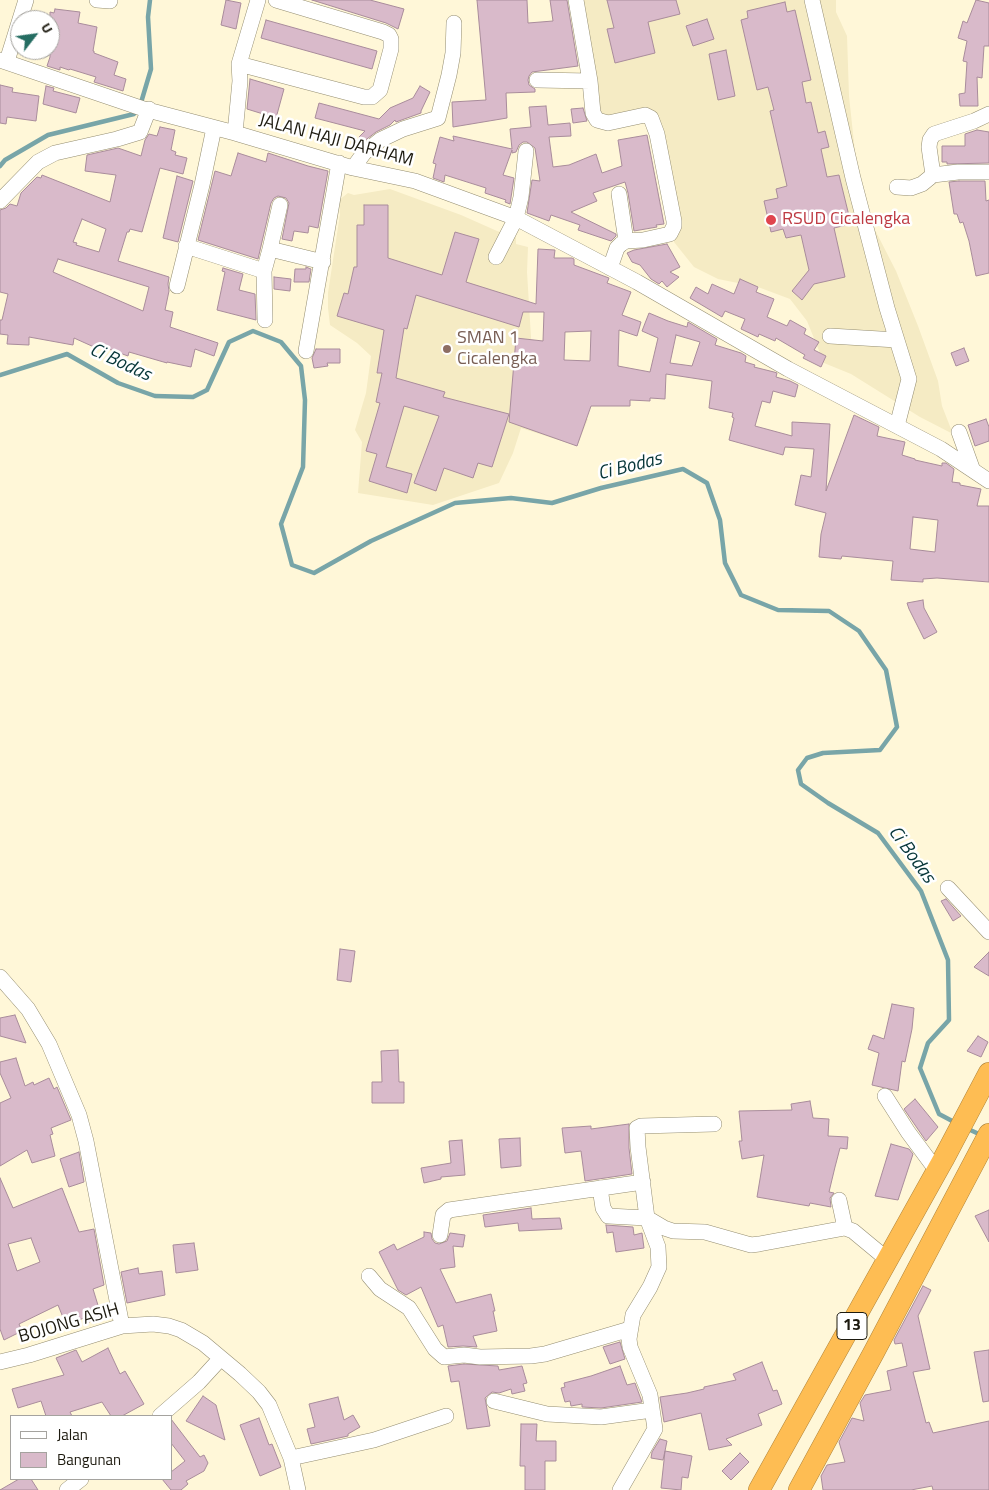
<!DOCTYPE html>
<style>
body{margin:0}
#map{position:relative;width:989px;height:1490px;overflow:hidden;background:#fff7d8;font-family:"Titillium Web",sans-serif}
canvas{display:block}
.legend{position:absolute;left:10px;top:1415px;width:162px;height:65px;box-sizing:border-box;background:#fff;border:1px solid #a5a39f;margin:0;padding:6px 9px;list-style:none;font-size:15px;color:#1d1a0f}
.legend li{display:flex;align-items:center;gap:10px;height:25px}
.legend b{width:25px;border:1px solid #a5a39f}
.north{position:absolute;left:10px;top:10px;width:50px;height:50px;box-sizing:border-box;background:#fff;border:1px solid #a5a39f;border-radius:50%;rotate:60deg;font-size:14px;font-weight:700;line-height:20px;text-align:center;color:#1d1a0f}
.north::after{content:'';display:block;margin:auto;width:18px;height:22px;background:#256d62;clip-path:polygon(50% 0,100% 100%,50% 72%,0 100%)}
</style>
<div id="map">
<canvas width="989" height="1490"></canvas>
<ul class="legend">
<li><b style="height:6px;background:#fff"></b>Jalan</li>
<li><b style="height:14px;background:#d9baca"></b>Bangunan</li>
</ul>
<div class="north">U</div>
</div>
<script>
const context = document.querySelector('canvas').getContext('2d');
context.lineJoin = 'round';
function paint(path, color) { context.fillStyle = color; context.fill(path, 'evenodd'); }
const shape = rows => new Path2D(rows.map(r => 'M' + r).join(''));
function stroke(path, color, width, dash) { context.strokeStyle = color; context.lineWidth = width; context.lineCap = dash ? 'butt' : 'round'; context.setLineDash(dash || []); context.stroke(path); }
function label(font, color, halo, rows, align = 'center') {
  context.font = font + ' "Titillium Web",sans-serif'; context.lineWidth = 5; context.setLineDash([]); context.textBaseline = 'middle'; context.strokeStyle = halo; context.fillStyle = color; for (const [text, x, y, turn = 0] of rows) {
    context.save(); context.translate(x, y); context.rotate((+turn || 0) * Math.PI / 180); context.textAlign = isNaN(turn) ? turn : align; if (halo) context.strokeText(text, 0, 0); context.fillText(text, 0, 0); context.restore();
  }
}
const built = shape([
 [578,0,836,0,836,12,847,36,849,96,857,171,874,228,896,271,918,326,938,381,942,406,953,434,920,417,851,374,824,363,807,321,790,299,758,287,718,279,694,267,674,242,670,213,650,113,602,115,588,70],
 [390,189,461,215,497,231,516,237,516,244,528,247,527,272,531,337,529,373,565,414,588,419,577,446,521,428,513,453,499,483,433,505,358,493,362,442,355,430,366,393,371,356,357,343,330,325,328,308,328,293,340,214,339,200,348,193,354,195]
]);
const stream = shape([
 [0,166,5,160,48,135,134,114,140,106,151,69,148,17,150,0],
 [0,375,67,354,118,383,155,396,193,397,207,390,229,342,253,331,281,342,301,366,305,400,303,467,281,524,292,565,314,573,371,541,455,503,511,498,552,503,601,488,683,469,707,483,720,520,725,563,741,595,778,610,829,611,859,631,886,670,897,727,880,750,823,753,807,758,798,770,801,784,828,803,878,833,921,891,948,960,949,1020,928,1043,920,1068,939,1114,956,1123],
 [966,1128,981,1135]
]);
const building = shape([
 [226,0,241,3,236,29,221,25,226,0],
 [312,0,370,0,404,9,398,29,386,23,312,0],
 [477,0,527,0,528,23,553,21,550,0,567,0,578,66,532,72,529,76,528,80,529,85,535,89,535,92,506,93,507,118,453,127,452,102,486,100,477,0],
 [607,0,676,0,680,14,648,22,655,53,615,63,607,29,614,28,607,0],
 [976,0,989,3,989,46,984,46,982,78,977,77,978,106,960,106,959,94,965,93,967,62,963,61,967,41,958,38,963,21,967,23,976,0],
 [785,2,787,12,795,10,811,80,802,82,806,103,811,102,818,133,825,131,829,147,821,149,827,177,839,175,851,224,834,228,845,277,814,284,802,300,792,291,809,270,801,235,786,238,783,229,771,232,764,201,778,198,776,189,787,186,770,111,774,110,768,87,757,90,741,20,748,18,747,11,785,2],
 [55,9,80,12,78,23,97,27,93,51,94,51,94,53,118,62,114,75,126,79,123,91,94,82,96,77,70,69,69,70,60,67,60,70,47,66,50,57,50,12,54,13,55,9],
 [707,19,714,39,693,46,686,26,707,19],
 [266,20,377,51,372,69,261,38,266,20],
 [726,50,735,96,718,100,709,54,726,50],
 [250,79,284,89,276,118,247,109,250,79],
 [0,85,13,88,12,92,39,96,36,121,7,117,6,124,0,123,0,85],
 [46,86,54,88,53,91,80,98,76,113,43,104,46,86],
 [420,86,430,92,421,111,421,113,396,122,395,120,390,125,376,132,363,142,359,137,365,131,315,118,319,103,379,119,390,108,413,98,420,86],
 [546,106,548,125,570,123,571,136,549,137,553,167,569,165,596,154,602,173,622,166,618,140,647,135,664,224,656,225,657,227,634,231,628,193,625,182,593,193,597,201,571,212,616,234,616,236,611,241,578,230,580,225,551,215,549,221,527,213,532,180,540,181,535,148,527,142,523,142,519,145,516,152,512,153,512,150,503,175,514,178,510,204,505,202,506,200,485,193,486,188,445,175,444,182,433,178,436,164,433,163,440,137,454,141,453,136,512,149,510,129,531,127,529,107,546,106],
 [583,108,587,121,573,123,571,109,583,108],
 [160,127,175,130,171,150,176,152,175,155,187,158,183,174,160,168,142,232,130,229,129,232,127,232,118,261,169,277,168,284,169,291,165,310,173,312,170,327,218,343,214,356,195,349,191,367,167,362,167,363,129,352,128,356,95,344,94,347,74,338,73,345,29,337,29,345,7,344,8,335,0,334,0,320,2,320,8,294,0,292,0,210,6,208,10,204,17,206,21,193,37,177,41,178,42,175,110,202,116,175,85,171,87,155,118,148,141,156,145,140,149,134,157,136,160,127],
 [82,219,106,229,99,252,76,245,77,243,73,242,82,219],
 [58,259,149,287,143,311,53,272,58,259],
 [977,130,989,132,989,163,947,164,947,162,942,162,942,146,965,146,965,134,977,130],
 [238,153,266,162,268,153,308,166,328,171,318,228,309,226,308,233,294,231,292,241,282,239,289,203,286,198,278,196,274,198,271,203,258,259,198,240,215,171,231,176,238,153],
 [177,176,193,181,178,242,163,238,177,176],
 [959,181,985,181,986,201,989,200,989,273,976,276,969,241,963,222,960,223,957,214,954,214,949,182,959,181],
 [364,205,388,205,388,258,442,275,455,232,479,239,466,282,536,304,538,249,555,250,554,258,572,258,574,259,574,265,609,278,607,283,631,292,622,315,641,322,637,336,619,330,618,366,650,372,658,338,642,331,649,313,668,321,687,327,688,322,717,339,715,345,741,353,746,356,745,362,755,365,754,367,774,372,777,373,776,377,790,381,798,385,795,397,773,391,770,403,762,401,755,426,792,436,792,422,830,424,826,491,854,415,879,427,877,436,905,442,902,455,915,459,915,460,942,466,942,463,946,463,954,469,952,482,960,483,960,485,981,489,977,506,989,506,989,582,937,578,923,579,923,582,891,580,893,561,842,556,841,559,819,557,821,534,826,513,795,505,801,475,811,477,814,449,785,447,783,455,729,440,734,418,732,417,733,413,709,408,712,381,666,374,665,399,650,398,650,401,630,400,630,406,591,406,577,446,509,422,516,338,543,341,544,312,523,312,519,327,416,295,407,329,404,328,396,378,445,392,443,397,509,414,492,467,478,463,473,478,444,468,436,491,414,483,439,416,404,406,386,467,412,474,407,493,369,481,377,454,366,451,380,403,376,402,382,373,377,373,384,330,337,316,344,293,348,294,354,267,357,267,357,225,364,225,364,205],
 [591,331,590,361,564,360,565,332,591,331],
 [676,335,700,342,692,366,670,363,676,335],
 [913,517,938,520,935,552,910,549,913,517],
 [667,244,680,267,670,272,679,277,667,287,662,281,659,284,651,279,640,265,632,262,627,253,634,250,667,244],
 [306,267,311,269,309,282,294,282,295,269,306,269,306,267],
 [223,268,243,274,239,290,255,294,256,320,217,310,225,272,222,271,223,268],
 [274,277,291,279,290,291,274,289,274,277],
 [740,279,758,287,756,292,774,299,767,317,787,326,790,320,806,329,804,334,819,342,814,350,826,356,821,367,803,358,805,355,776,338,775,341,759,334,758,337,741,329,745,319,725,311,722,317,690,298,696,287,708,294,712,284,734,294,740,279],
 [964,348,969,361,956,366,951,353,964,348],
 [316,349,340,349,340,363,327,363,328,366,314,368,312,358,316,349],
 [986,419,989,427,989,441,975,446,968,425,986,419],
 [923,600,924,608,937,632,924,639,909,609,907,603,923,600],
 [946,899,961,916,953,921,941,901,946,899],
 [340,949,355,951,351,982,337,980,340,949],
 [989,952,989,976,974,967,989,952],
 [892,1004,914,1008,912,1029,905,1062,902,1061,898,1091,872,1085,879,1053,868,1049,873,1035,884,1039,892,1004],
 [15,1015,26,1043,0,1036,0,1018,15,1015],
 [978,1036,988,1042,981,1057,967,1051,978,1036],
 [398,1050,399,1082,404,1082,404,1103,372,1103,372,1082,382,1082,381,1051,398,1050],
 [16,1058,25,1086,33,1082,34,1085,49,1078,54,1089,57,1087,71,1120,51,1128,53,1134,50,1135,55,1156,32,1163,27,1150,0,1166,0,1103,11,1098,0,1073,0,1062,16,1058],
 [915,1099,938,1127,926,1141,904,1109,915,1099],
 [810,1101,813,1118,829,1119,828,1136,848,1137,847,1149,840,1148,835,1167,829,1192,834,1193,830,1198,831,1207,810,1203,809,1206,757,1197,764,1155,742,1159,739,1141,742,1141,739,1111,792,1110,791,1104,810,1101],
 [629,1124,629,1148,632,1174,585,1181,581,1151,565,1153,562,1128,591,1126,591,1129,629,1124],
 [520,1138,521,1166,501,1168,499,1139,520,1138],
 [462,1140,465,1175,441,1177,441,1179,424,1183,421,1168,451,1163,449,1141,462,1140],
 [891,1144,909,1149,913,1154,898,1200,875,1196,891,1144],
 [79,1152,84,1182,69,1187,60,1159,79,1152],
 [0,1178,13,1208,62,1188,79,1232,94,1229,104,1285,93,1289,101,1315,86,1324,84,1318,66,1325,58,1305,19,1324,22,1331,4,1340,0,1329,0,1178],
 [31,1238,40,1262,17,1271,8,1244,31,1238],
 [531,1208,532,1219,560,1218,562,1229,519,1231,518,1223,485,1227,483,1215,531,1208],
 [989,1210,989,1242,975,1216,989,1210],
 [606,1225,633,1227,634,1235,642,1233,644,1248,616,1252,613,1232,607,1233,606,1225],
 [424,1232,431,1233,432,1239,435,1243,439,1244,447,1241,450,1233,465,1235,463,1247,453,1246,455,1267,440,1269,456,1303,491,1294,495,1311,493,1311,497,1331,473,1336,477,1347,463,1346,448,1347,443,1325,438,1327,421,1287,406,1295,398,1290,379,1252,394,1244,397,1250,424,1237,424,1232],
 [194,1243,198,1270,176,1273,173,1245,194,1243],
 [138,1268,139,1274,162,1271,165,1295,127,1303,121,1272,138,1268],
 [923,1286,931,1290,918,1316,930,1369,913,1372,926,1423,929,1422,933,1433,989,1421,989,1490,933,1490,932,1486,911,1490,823,1490,821,1476,827,1465,845,1462,839,1442,852,1418,864,1421,860,1403,865,1395,891,1390,887,1371,907,1366,902,1343,895,1344,894,1340,923,1286],
 [620,1342,625,1359,610,1364,603,1347,620,1342],
 [108,1348,120,1374,125,1371,144,1404,122,1416,111,1416,102,1402,70,1412,72,1416,46,1416,41,1401,18,1408,12,1389,64,1375,56,1358,76,1350,82,1362,108,1348],
 [989,1350,989,1401,983,1402,974,1352,989,1350],
 [762,1362,773,1391,777,1390,782,1404,758,1414,762,1425,726,1439,732,1445,709,1450,701,1413,664,1422,660,1397,687,1393,704,1389,704,1387,736,1380,733,1374,762,1362],
 [464,1364,498,1366,499,1370,522,1366,527,1383,523,1384,525,1391,512,1394,511,1389,499,1393,492,1392,485,1398,490,1426,467,1429,459,1381,451,1382,448,1366,464,1364],
 [620,1366,627,1385,635,1383,642,1402,601,1408,582,1407,582,1404,571,1406,570,1401,565,1402,561,1388,565,1387,564,1383,591,1376,620,1366],
 [203,1396,216,1405,225,1440,186,1421,203,1396],
 [338,1397,344,1420,353,1415,360,1427,348,1434,348,1436,311,1444,307,1429,315,1427,309,1404,338,1397],
 [259,1418,269,1445,272,1444,281,1467,260,1476,240,1425,259,1418],
 [171,1419,200,1457,204,1455,208,1463,204,1471,186,1481,188,1484,181,1490,171,1490,162,1479,171,1479,171,1472,185,1461,171,1443,171,1419],
 [521,1424,537,1424,536,1441,556,1441,556,1461,545,1461,545,1490,525,1490,525,1466,520,1466,521,1424],
 [660,1439,667,1441,665,1451,692,1456,688,1478,682,1477,681,1490,661,1488,665,1451,663,1460,651,1458,652,1452,660,1439],
 [740,1453,749,1462,731,1480,722,1471,740,1453],
 [19,1479,31,1479,38,1490,0,1490,19,1479]
]);
const minor = shape([
 [97,0,110,1],
 [576,0,590,81,593,113,597,120,608,123,645,115,651,118,657,134,674,221,674,226,670,234,643,240,626,241,621,244,617,248,610,268],
 [812,0,853,178,887,308,909,379,897,426],
 [0,60,144,109,235,133,353,168,415,181,516,218,637,282,788,369,941,449,989,481],
 [7,61,26,0],
 [239,64,364,97,372,97,380,90,391,49,391,39,389,35,383,32,276,0],
 [537,80,590,81],
 [235,133,240,81,239,64,258,0],
 [353,168,364,153,380,140,403,129,438,118,449,75,453,53,454,23],
 [933,175,929,147,930,140,934,134,974,121,989,114],
 [897,187,911,188,922,184,933,175,958,172,989,172],
 [619,194,626,241],
 [0,201,38,162,55,153,117,139,140,132,149,109],
 [186,246,264,271],
 [270,249,280,205],
 [496,257,516,218,521,197,526,151],
 [177,286,202,185,214,128],
 [265,320,264,271,270,249,323,262],
 [830,336,897,340],
 [306,351,339,163],
 [959,432,972,468],
 [948,888,989,932],
 [0,977,28,1009,49,1044,79,1115,86,1141,122,1326],
 [885,1096,908,1132,937,1171],
 [600,1188,603,1208,608,1216,647,1218,664,1228,673,1231,705,1232,751,1245,759,1244,845,1228],
 [839,1200,845,1228,853,1231,888,1260],
 [440,1235,443,1215,449,1210,643,1182],
 [369,1276,380,1289,409,1308,435,1349,444,1357,464,1355,480,1357,531,1356,545,1354,630,1329],
 [0,1362,29,1355,122,1326,153,1324,169,1326,181,1330,203,1343,240,1374,259,1392,269,1405,291,1458,298,1490],
 [494,1401,547,1414,601,1417,652,1410],
 [160,1416,199,1382,221,1358],
 [291,1458,374,1440,446,1416],
 [67,1490,81,1479],
 [620,1490,655,1429,650,1395,630,1347,629,1339,633,1315,650,1287,659,1267,658,1247,647,1218,638,1147,637,1128,641,1126,714,1124]
]);
const highway = shape([
 [759,1490,943,1160,989,1073],
 [799,1490,874,1352,989,1134]
]);
const markers = [
 [771,220,6,"#e0444e"],
 [447,349,5,"#8d6e63"]
];
const shields = [
 [852,1326,30]
];
const shieldNames = [
 ["13",852,1326]
];
const streetNames = [
 ["JALAN HAJI DARHAM",336,141,15],
 ["BOJONG ASIH",69,1324,-16]
];
const healthNames = [
 ["RSUD Cicalengka",782,220]
];
const educationNames = [
 ["SMAN 1",457,339],
 ["Cicalengka",457,360]
];
const waterNames = [
 ["Ci Bodas",120,363,25],
 ["Ci Bodas",630,467,-14],
 ["Ci Bodas",911,855,54]
];
paint(built, '#f5ebc4');
stroke(stream, '#78a5a8', 4.5);
paint(building, '#d9baca');
stroke(building, '#a98c9b', 1);
stroke(minor, '#958e72', 16);
stroke(highway, '#af843b', 22);
stroke(minor, '#fff', 15);
stroke(highway, '#febd53', 21);
for (const [x, y, r, color] of markers) { const dot = new Path2D(); dot.arc(x, y, r, 0, 2 * Math.PI); context.fillStyle = color; context.fill(dot); stroke(dot, '#fff', 2); }
for (const [x, y, w] of shields) { const box = new Path2D(); box.roundRect(x - w / 2, y - 13.5, w, 27, 4); context.fillStyle = '#fff'; context.fill(box); stroke(box, '#1d1a0f', 1); }
label('bold 16px', '#1d1a0f', null, shieldNames);
label('18px', '#1d1a0f', '#fff', streetNames);
label('18px', '#be3a42', '#fff', healthNames, 'left');
label('18px', '#785e54', '#fff', educationNames, 'left');
label('italic 19px', '#073639', '#fff', waterNames);
</script>
